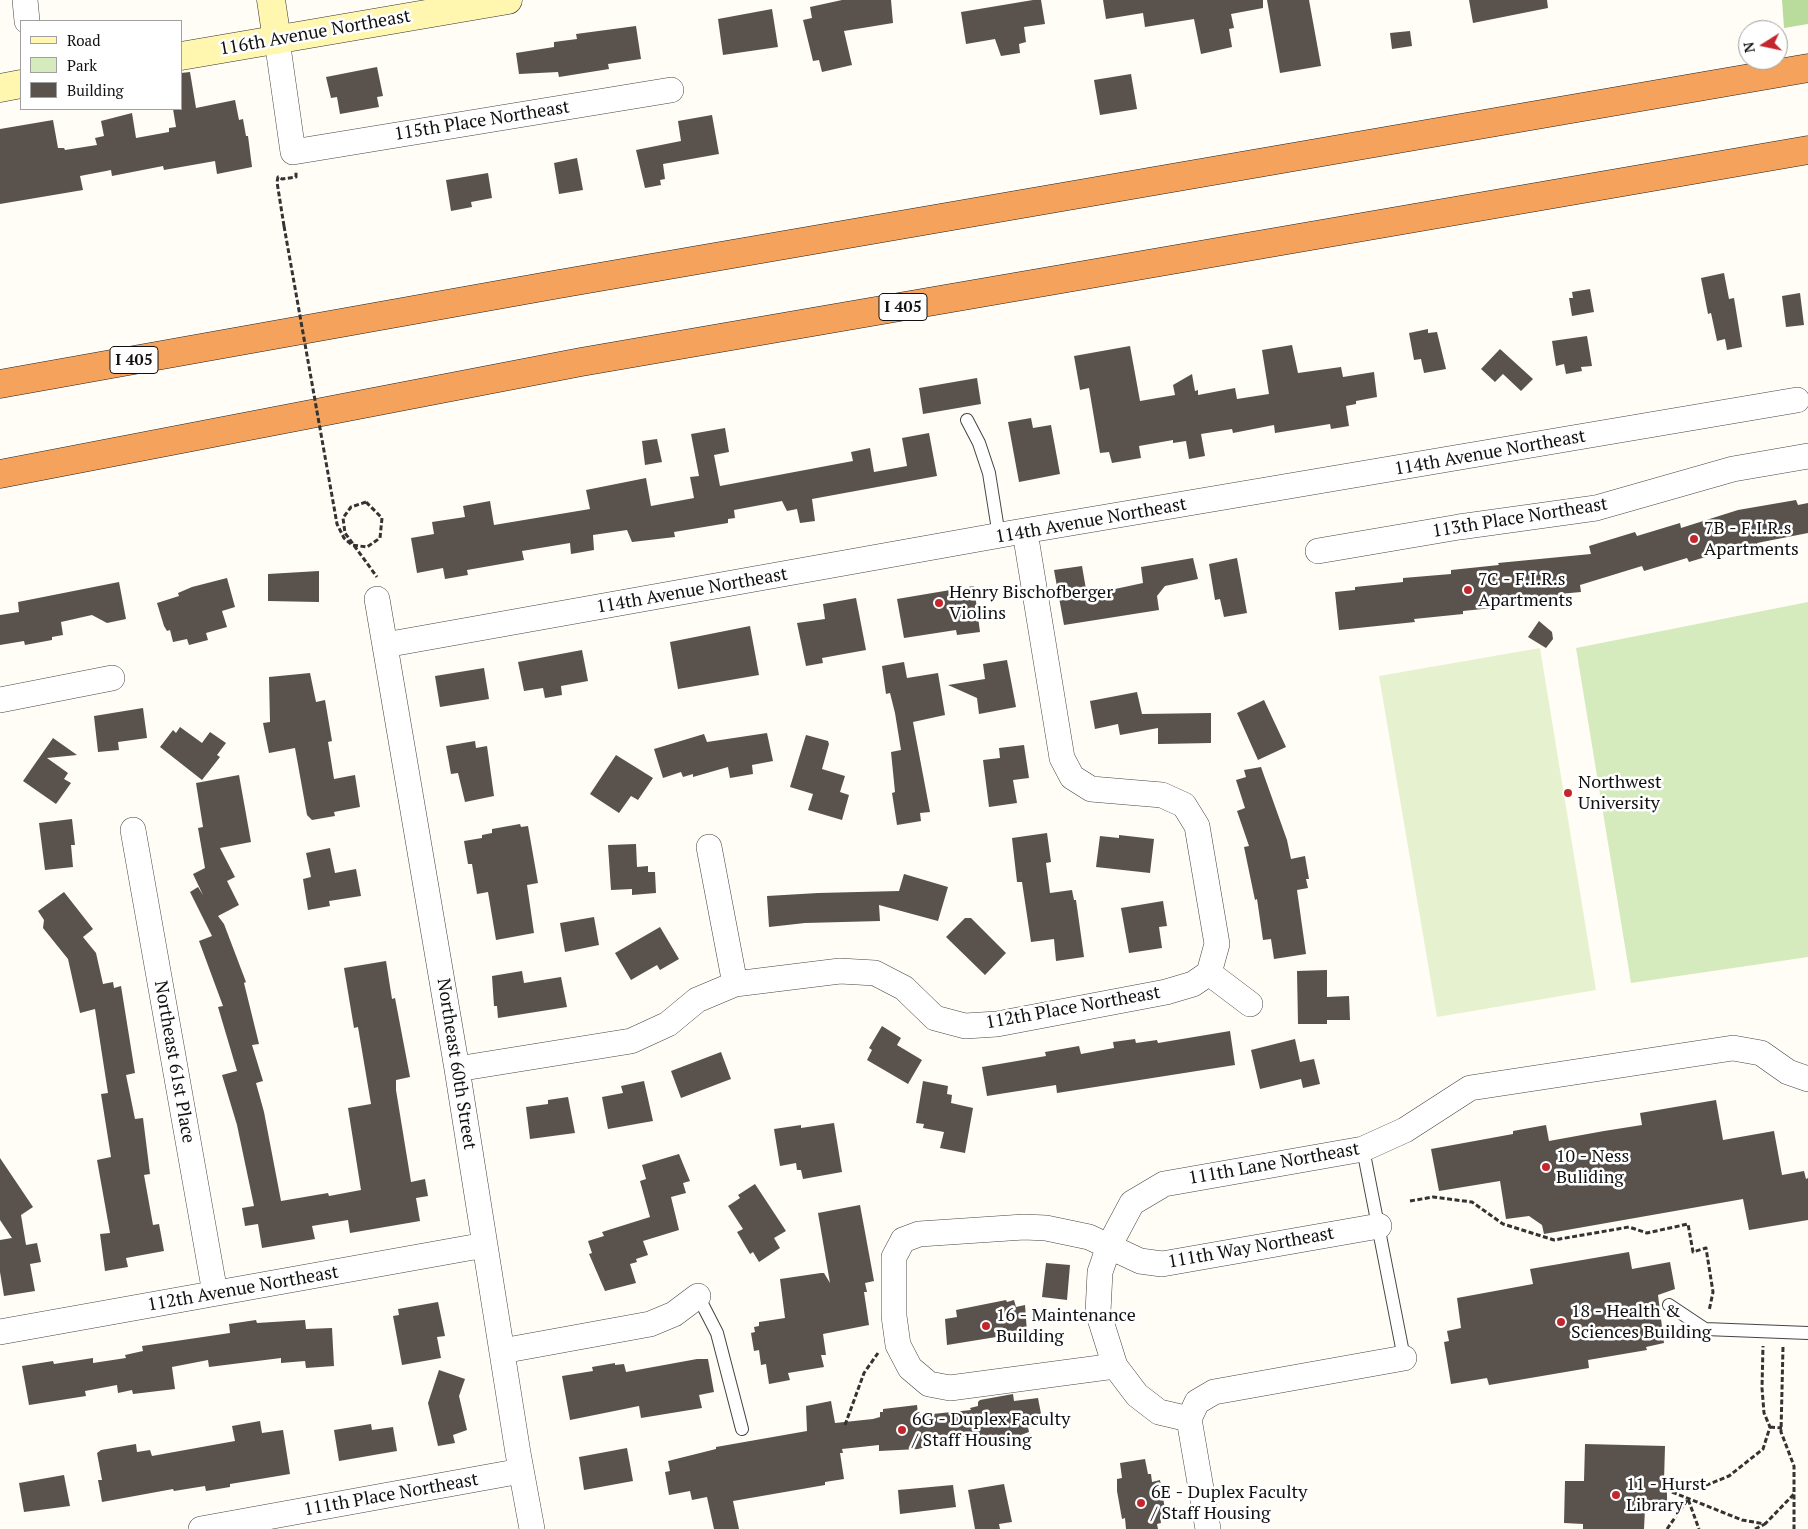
<!DOCTYPE html>
<style>
body{margin:0}
#map{position:relative;width:1808px;height:1529px;overflow:hidden;background:#fffdf5;font-family:"PT Serif",serif}
canvas{display:block}
.legend{position:absolute;left:20px;top:20px;width:162px;height:90px;box-sizing:border-box;background:#fff;border:1px solid #a0a0a0;margin:0;padding:6px 9px;list-style:none;font-size:15px;color:#111}
.legend li{display:flex;align-items:center;gap:10px;height:25px}
.legend b{width:25px;border:1px solid #a0a0a0}
.north{position:absolute;left:1738px;top:20px;width:50px;height:50px;box-sizing:border-box;background:#fff;border:1px solid #a0a0a0;border-radius:50%;rotate:260deg;font-size:14px;font-weight:700;line-height:20px;text-align:center;color:#111}
.north::after{content:'';display:block;margin:auto;width:18px;height:22px;background:#c4262e;clip-path:polygon(50% 0,100% 100%,50% 72%,0 100%)}
</style>
<div id="map">
<canvas width="1808" height="1529"></canvas>
<ul class="legend">
<li><b style="height:6px;background:#fff6b0"></b>Road</li>
<li><b style="height:14px;background:#d5ebbd"></b>Park</li>
<li><b style="height:14px;background:#5a524d"></b>Building</li>
</ul>
<div class="north">N</div>
</div>
<script>
const context = document.querySelector('canvas').getContext('2d');
context.lineJoin = 'round';
function paint(path, color) { context.fillStyle = color; context.fill(path, 'evenodd'); }
const shape = rows => new Path2D(rows.map(r => 'M' + r).join(''));
function stroke(path, color, width, dash) { context.strokeStyle = color; context.lineWidth = width; context.lineCap = dash ? 'butt' : 'round'; context.setLineDash(dash || []); context.stroke(path); }
function label(font, color, halo, rows, align = 'center') {
  context.font = font + ' "PT Serif",serif'; context.lineWidth = 5; context.setLineDash([]); context.textBaseline = 'middle'; context.strokeStyle = halo; context.fillStyle = color; for (const [text, x, y, turn = 0] of rows) {
    context.save(); context.translate(x, y); context.rotate((+turn || 0) * Math.PI / 180); context.textAlign = isNaN(turn) ? turn : align; if (halo) context.strokeText(text, 0, 0); context.fillText(text, 0, 0); context.restore();
  }
}
const green = shape([
 [1808,602,1808,957,1631,983,1576,648]
]);
const forest = shape([
 [1782,0,1808,0,1808,24,1784,28]
]);
const pitch = shape([
 [1540,648,1596,990,1437,1017,1379,676]
]);
const building = shape([
 [842,0,891,0,893,23,844,31,852,65,822,72,819,60,813,61,803,20,812,18,810,7],
 [1033,0,1041,0,1045,24,1024,27,1026,42,1019,44,1020,53,1001,56,995,39,966,44,961,12],
 [1103,0,1263,0,1263,8,1231,14,1234,28,1229,29,1232,47,1201,54,1194,19,1145,27,1143,13,1106,19],
 [1267,0,1309,0,1321,66,1280,73],
 [1469,0,1547,0,1548,8,1473,23],
 [772,9,778,47,723,55,718,19],
 [636,26,641,59,608,64,609,69,559,77,558,72,519,74,516,53,554,47,554,42,577,39,576,34],
 [1410,31,1412,46,1392,49,1390,33],
 [377,67,383,96,377,97,379,107,340,114,337,97,331,98,326,77],
 [190,72,196,108,235,100,239,120,243,119,246,136,248,136,252,167,217,174,215,161,164,170,163,166,112,176,111,170,80,176,83,190,0,204,0,129,53,120,58,148,64,148,65,150,97,145,95,138,104,136,101,121,132,113,136,138,169,132,169,128,176,127,173,109,181,109,181,73],
 [1131,74,1137,109,1100,115,1094,80],
 [712,115,719,154,663,164,665,179,660,180,661,185,645,188,636,150,681,141,678,121],
 [577,158,583,190,559,194,554,163],
 [488,173,492,198,471,202,472,207,451,211,446,180],
 [1724,273,1729,299,1734,298,1742,347,1727,350,1725,339,1717,341,1711,313,1708,314,1701,278],
 [1590,289,1594,312,1572,316,1569,298,1573,298,1572,292],
 [1800,293,1804,325,1786,327,1782,296],
 [1428,329,1428,333,1437,332,1446,369,1424,373,1421,359,1414,360,1409,333],
 [1587,336,1592,366,1581,367,1582,371,1566,374,1564,364,1556,366,1552,341],
 [1292,345,1298,373,1341,367,1343,377,1374,372,1377,397,1356,401,1356,404,1346,406,1349,426,1331,429,1330,424,1275,433,1274,425,1233,433,1232,429,1201,434,1205,456,1189,459,1186,441,1173,443,1173,440,1139,446,1141,458,1112,463,1109,452,1100,453,1089,388,1080,390,1074,356,1130,346,1140,401,1175,395,1173,385,1192,374,1195,391,1198,390,1198,395,1235,388,1237,399,1269,394,1262,350],
 [1500,349,1533,379,1521,391,1503,374,1495,382,1481,369],
 [977,378,981,404,923,414,919,388],
 [1031,418,1033,428,1051,425,1060,474,1019,482,1008,422],
 [725,428,729,452,714,455,720,486,853,461,851,452,870,448,874,472,907,466,902,438,929,433,937,476,812,499,815,521,800,523,797,509,787,511,782,501,734,510,735,518,728,519,728,523,674,532,675,537,632,542,627,530,593,535,594,550,571,554,570,543,522,551,524,560,467,570,468,575,445,579,443,568,417,573,411,538,434,534,432,522,465,517,463,506,490,501,494,525,590,509,586,490,646,478,651,506,694,498,690,477,699,476,691,434],
 [657,439,662,462,645,465,642,441],
 [1796,500,1798,505,1808,503,1808,533,1757,543,1758,548,1732,552,1732,549,1689,562,1687,558,1644,571,1642,566,1580,585,1581,592,1559,594,1559,597,1518,602,1521,605,1463,611,1463,614,1414,619,1415,622,1339,630,1335,592,1355,590,1355,587,1403,582,1403,578,1451,574,1451,570,1499,565,1498,563,1591,554,1589,546,1635,532,1637,536,1680,523,1681,528,1738,510],
 [1193,558,1198,579,1165,586,1157,596,1159,610,1064,625,1054,570,1082,566,1087,595,1143,583,1141,567],
 [1237,558,1247,613,1224,617,1220,599,1215,600,1209,564],
 [319,571,319,602,268,601,268,574],
 [227,578,235,607,222,611,227,627,206,633,208,640,189,645,187,639,173,642,170,630,167,631,164,626,157,603,179,596,178,593,192,587],
 [119,582,126,619,107,623,92,615,61,622,63,635,52,637,52,640,25,645,24,641,0,645,0,615,19,612,18,602],
 [974,586,980,632,957,635,956,630,904,638,897,599],
 [856,598,866,650,822,658,823,663,806,666,797,623,825,619,823,604],
 [1539,621,1552,632,1553,639,1546,648,1528,637],
 [750,626,759,675,678,689,670,642],
 [582,650,588,681,561,686,562,695,545,698,543,688,524,691,518,662],
 [1007,660,1016,707,979,714,977,698,948,685,985,679,983,664],
 [904,662,907,678,938,673,945,715,913,722,930,812,920,813,921,821,897,825,892,793,895,792,891,752,901,750,895,713,890,693,886,694,882,666],
 [484,668,489,699,440,707,435,676],
 [310,673,316,702,325,700,332,741,328,742,334,779,355,775,360,807,334,812,335,816,312,820,307,815,295,748,269,753,263,723,270,722,269,677],
 [1137,692,1142,714,1211,713,1211,743,1158,744,1158,728,1120,735,1118,724,1095,729,1090,701],
 [1264,700,1286,747,1258,760,1237,713],
 [143,708,147,738,118,742,119,750,98,752,94,716],
 [180,727,202,743,210,732,226,743,217,755,220,757,202,780,160,747,173,730,176,733],
 [767,733,773,761,752,765,753,774,730,778,728,767,693,777,693,774,683,777,681,772,663,778,654,749,704,734,707,742],
 [806,735,828,741,829,744,822,769,845,776,840,792,849,795,842,820,808,810,813,794,790,787],
 [53,738,77,755,47,758,68,773,64,779,71,783,56,804,23,781],
 [475,741,476,748,487,746,494,796,465,802,458,773,451,774,446,746],
 [1024,745,1029,778,1013,780,1017,803,989,807,983,760,1000,758,999,748],
 [616,755,653,778,638,800,631,796,619,813,590,794],
 [1261,767,1287,840,1291,859,1305,856,1309,879,1306,879,1308,888,1297,890,1306,954,1274,959,1271,939,1263,940,1257,899,1255,900,1244,847,1249,846,1237,811,1245,808,1236,780,1246,777,1244,770],
 [239,775,251,842,220,848,235,877,227,881,239,905,218,916,224,924,246,982,244,983,259,1044,252,1045,263,1081,256,1083,264,1112,281,1201,328,1193,329,1196,361,1190,348,1108,371,1104,358,1027,354,1028,344,968,386,961,392,999,395,998,410,1077,396,1080,396,1090,411,1182,425,1179,428,1196,416,1198,420,1221,350,1233,348,1220,312,1226,315,1239,262,1248,258,1224,245,1226,242,1208,254,1206,237,1125,222,1075,237,1071,218,1007,223,1006,199,941,212,936,190,892,198,887,203,895,193,874,205,868,198,828,203,827,196,783],
 [72,819,75,845,71,845,73,867,45,870,39,823],
 [520,824,521,827,528,826,538,883,527,885,534,933,496,940,488,892,477,894,472,864,468,864,464,841,482,838,482,835,492,833,492,829],
 [1047,833,1051,862,1046,863,1050,893,1072,890,1074,900,1076,900,1084,957,1056,961,1054,939,1031,942,1022,882,1017,882,1012,838],
 [1119,835,1154,839,1150,873,1096,867,1100,836,1119,838],
 [636,844,637,867,648,866,648,872,655,872,656,893,632,895,632,889,611,890,608,845],
 [330,848,335,873,356,869,361,896,329,901,330,906,308,910,303,879,311,877,306,853],
 [904,874,948,887,938,921,879,905,880,921,805,923,769,927,767,896,818,893,899,891],
 [64,892,93,929,83,937,96,953,103,984,113,982,114,988,121,986,135,1073,126,1075,135,1119,143,1118,150,1174,144,1175,153,1225,159,1224,164,1251,126,1258,128,1267,105,1271,100,1234,110,1233,97,1160,111,1157,101,1094,108,1093,95,1009,80,1013,68,959,43,928,44,920,38,911],
 [1163,901,1167,926,1159,927,1162,948,1129,953,1121,908],
 [594,917,599,945,565,952,560,923],
 [965,918,971,918,1006,953,985,975,946,937],
 [660,927,679,959,660,970,657,965,631,980,615,953],
 [1327,970,1327,997,1349,996,1350,1020,1327,1020,1327,1024,1298,1024,1297,971],
 [522,971,524,983,561,977,567,1007,498,1018,497,1006,494,1006,492,976],
 [882,1026,901,1038,897,1045,922,1060,908,1084,867,1060,872,1050,869,1048],
 [1230,1031,1235,1065,1057,1093,1056,1085,987,1096,982,1067,1046,1056,1045,1052,1079,1046,1081,1054,1114,1048,1113,1042,1135,1039,1136,1043,1157,1040,1158,1043],
 [1295,1039,1300,1062,1314,1059,1320,1084,1303,1088,1301,1079,1260,1089,1251,1050],
 [721,1052,731,1079,681,1098,671,1071],
 [644,1081,653,1121,608,1129,602,1097,623,1093,621,1086],
 [923,1081,948,1086,947,1094,952,1095,951,1103,973,1108,965,1153,940,1148,944,1132,923,1128,924,1124,916,1123],
 [568,1097,575,1133,530,1139,526,1107,548,1104,548,1100],
 [1716,1100,1723,1140,1774,1131,1782,1175,1804,1171,1806,1179,1808,1178,1808,1220,1749,1230,1743,1199,1544,1234,1542,1225,1529,1216,1506,1219,1500,1181,1439,1191,1431,1149,1513,1134,1513,1131,1546,1125,1549,1141,1604,1131,1642,1125,1640,1113],
 [834,1123,842,1172,803,1179,801,1170,797,1170,796,1163,780,1166,774,1129,801,1125,801,1128],
 [679,1154,690,1181,683,1183,686,1193,671,1197,679,1230,643,1241,648,1255,636,1259,637,1262,630,1264,636,1283,605,1291,589,1254,592,1253,588,1241,604,1236,602,1232,650,1217,640,1181,646,1179,642,1165],
 [0,1158,33,1207,21,1215,26,1245,37,1243,41,1262,30,1264,35,1291,4,1296,0,1272,0,1240,12,1238,0,1220],
 [755,1184,786,1231,774,1238,780,1248,759,1262,753,1252,750,1254,737,1232,743,1229,728,1206,740,1198,738,1195],
 [860,1205,874,1281,865,1283,867,1292,864,1292,869,1325,823,1334,826,1355,821,1355,824,1367,788,1373,790,1380,769,1384,766,1364,761,1365,759,1350,754,1351,751,1333,755,1332,754,1327,759,1326,759,1322,785,1318,780,1279,821,1273,824,1273,830,1283,818,1213],
 [1629,1252,1632,1269,1670,1262,1675,1289,1658,1295,1664,1343,1646,1347,1647,1350,1588,1360,1589,1368,1489,1385,1487,1378,1451,1384,1444,1342,1449,1341,1447,1331,1461,1328,1457,1298,1533,1284,1530,1269],
 [1046,1263,1070,1265,1067,1300,1042,1297],
 [1006,1300,1007,1302,1014,1300,1016,1307,1025,1305,1027,1332,947,1345,945,1319,957,1317,956,1310],
 [438,1302,445,1336,437,1337,441,1358,402,1365,393,1316,399,1315,398,1309],
 [256,1320,257,1323,305,1320,306,1329,332,1328,334,1366,306,1368,305,1361,281,1363,281,1358,209,1367,208,1360,172,1367,175,1389,133,1394,132,1390,118,1393,117,1385,85,1391,86,1396,29,1405,22,1366,53,1361,54,1364,93,1358,93,1363,126,1358,125,1355,143,1351,142,1346,230,1333,229,1324],
 [697,1359,708,1359,714,1392,699,1395,702,1408,641,1418,639,1406,570,1420,562,1376,593,1371,592,1367,615,1363,615,1365,624,1364,626,1372],
 [439,1370,465,1379,459,1396,467,1430,453,1435,455,1443,438,1446,428,1403],
 [1013,1394,1014,1401,1038,1398,1043,1424,1028,1427,1029,1432,1018,1436,990,1441,989,1439,979,1441,978,1435,929,1441,929,1446,918,1449,879,1451,879,1445,842,1449,843,1453,840,1453,844,1479,825,1482,825,1485,733,1501,739,1529,714,1529,707,1497,692,1500,690,1491,669,1495,665,1472,670,1471,668,1461,716,1449,716,1447,807,1431,806,1406,831,1401,835,1423,873,1419,880,1417,880,1412,883,1412,883,1409,917,1405,918,1414,923,1415,971,1410,970,1408,978,1406,978,1402,980,1400],
 [260,1421,262,1433,283,1430,290,1474,230,1484,230,1487,206,1491,205,1486,174,1491,173,1489,102,1502,98,1480,102,1480,97,1453,101,1450,136,1444,137,1452,150,1450,152,1456,235,1441,232,1426],
 [371,1424,372,1430,393,1427,397,1451,339,1461,334,1430],
 [1585,1444,1665,1446,1664,1481,1667,1481,1667,1509,1645,1509,1644,1529,1583,1529,1583,1524,1564,1523,1565,1481,1584,1481],
 [627,1448,633,1481,584,1490,579,1457],
 [1145,1459,1148,1474,1151,1474,1152,1482,1160,1480,1166,1515,1160,1516,1161,1523,1157,1524,1158,1529,1126,1529,1125,1518,1122,1519,1117,1491,1117,1479,1122,1478,1120,1463],
 [64,1475,70,1506,24,1512,19,1483],
 [1004,1484,1012,1522,999,1524,1000,1529,975,1529,968,1490],
 [953,1485,956,1507,900,1514,898,1490]
]);
const path = shape([
 [284,226,277,182,278,177,282,179,296,177,296,172],
 [366,502,351,507,343,518,345,533,377,577],
 [1410,1201,1433,1197,1472,1202,1503,1224,1554,1240,1629,1227,1647,1233,1688,1224,1693,1252,1706,1248,1713,1292,1709,1311],
 [1783,1347,1781,1432,1794,1466,1794,1529],
 [845,1425,864,1373,878,1353],
 [1770,1427,1782,1428],
 [1669,1490,1697,1489,1729,1476,1763,1449,1770,1427,1764,1413,1762,1388,1763,1346],
 [1672,1492,1742,1520,1765,1524,1794,1494],
 [1667,1529,1688,1499,1699,1529],
 [1755,1529,1765,1524]
]);
const lane = shape([
 [967,420,979,443,989,473,999,536],
 [1363,1149,1404,1358],
 [698,1296,717,1333,742,1429],
 [1669,1305,1705,1329,1808,1333]
]);
const street = shape([
 [25,0,27,21],
 [277,40,293,152,671,90],
 [1025,532,1062,758,1072,777,1091,789,1162,795,1184,805,1197,826,1217,944,1209,973],
 [1318,551,1459,527,1596,508,1733,469,1808,456],
 [377,599,457,1069,518,1453,532,1529],
 [385,645,1012,533,1797,400],
 [0,700,112,678],
 [133,830,215,1293],
 [709,847,735,984],
 [1209,973,1250,1004],
 [457,1069,631,1041,668,1024,697,1000,735,984,840,971,875,973,904,988,935,1018,965,1026,997,1024,1166,992,1193,984,1209,973],
 [1379,1226,1162,1264,1140,1261,1089,1237,1046,1228,1024,1227,919,1234,903,1240,894,1257,894,1316,898,1345,910,1368,929,1384,950,1388,1115,1366,1137,1395,1159,1412,1189,1419,1197,1402,1214,1392,1404,1358],
 [0,1332,485,1245],
 [502,1351,650,1324,674,1314,698,1296],
 [1115,1366,1098,1312,1100,1272,1109,1246,1132,1203,1164,1184,1363,1149,1405,1130,1470,1088,1733,1048,1761,1053,1788,1072,1808,1079],
 [1189,1419,1208,1529],
 [201,1529,521,1471]
]);
const secondary = shape([
 [271,0,277,40],
 [181,56,508,0],
 [0,88,21,84]
]);
const highway = shape([
 [0,384,559,284,1808,68],
 [0,474,581,362,1808,150]
]);
const pathBridge = shape([
 [284,226,337,524,344,538,352,545,367,547,380,538,382,518,366,502]
]);
const markers = [
 [1694,539,5,"#c4262e"],
 [1468,590,5,"#c4262e"],
 [939,603,5,"#c4262e"],
 [1568,793,5,"#c4262e"],
 [1546,1167,5,"#c4262e"],
 [1561,1322,5,"#c4262e"],
 [986,1326,5,"#c4262e"],
 [902,1430,5,"#c4262e"],
 [1616,1495,5,"#c4262e"],
 [1141,1503,5,"#c4262e"]
];
const shields = [
 [903,307,48],
 [134,360,48]
];
const shieldNames = [
 ["I 405",903,307],
 ["I 405",134,360]
];
const streetNames = [
 ["116th Avenue Northeast",315,33,-10],
 ["115th Place Northeast",482,121,-9],
 ["114th Avenue Northeast",1490,453,-10],
 ["113th Place Northeast",1520,518,-9],
 ["114th Avenue Northeast",1091,521,-10],
 ["114th Avenue Northeast",692,591,-10],
 ["112th Place Northeast",1073,1008,-10],
 ["Northeast 61st Place",174,1062,80],
 ["Northeast 60th Street",456,1064,81],
 ["111th Lane Northeast",1274,1164,-10],
 ["111th Way Northeast",1251,1248,-10],
 ["112th Avenue Northeast",243,1289,-10],
 ["111th Place Northeast",391,1495,-10]
];
const poiNames = [
 ["7B - F.I.R.s",1704,529],
 ["Apartments",1704,550],
 ["7C - F.I.R.s",1478,580],
 ["Apartments",1478,601],
 ["Henry Bischofberger",949,593],
 ["Violins",949,614],
 ["Northwest",1578,783],
 ["University",1578,804],
 ["10 - Ness",1556,1157],
 ["Buliding",1556,1178],
 ["18 - Health &",1571,1312],
 ["Sciences Building",1571,1333],
 ["16 - Maintenance",996,1316],
 ["Building",996,1337],
 ["6G - Duplex Faculty",912,1420],
 ["/ Staff Housing",912,1441],
 ["11 - Hurst",1626,1485],
 ["Library",1626,1506],
 ["6E - Duplex Faculty",1151,1493],
 ["/ Staff Housing",1151,1514]
];
paint(green, '#d5ebbd');
paint(forest, '#b9dc9c');
paint(pitch, '#e6f2cf');
paint(building, '#5a524d');
stroke(lane, '#444', 14);
stroke(street, '#444', 26);
stroke(secondary, '#333', 29);
stroke(highway, '#222', 29);
stroke(path, '#333', 3, [5, 2.5]);
stroke(lane, '#fff', 12);
stroke(street, '#fff', 25);
stroke(secondary, '#fff6b0', 28);
stroke(highway, '#f5a25d', 28);
stroke(pathBridge, '#333', 3, [5, 2.5]);
for (const [x, y, r, color] of markers) { const dot = new Path2D(); dot.arc(x, y, r, 0, 2 * Math.PI); context.fillStyle = color; context.fill(dot); stroke(dot, '#fff', 2); }
for (const [x, y, w] of shields) { const box = new Path2D(); box.roundRect(x - w / 2, y - 13.5, w, 27, 4); context.fillStyle = '#fff'; context.fill(box); stroke(box, '#111', 1); }
label('bold 16px', '#111', null, shieldNames);
label('18px', '#111', '#fff', streetNames);
label('18px', '#111', '#fff', poiNames, 'left');
</script>
